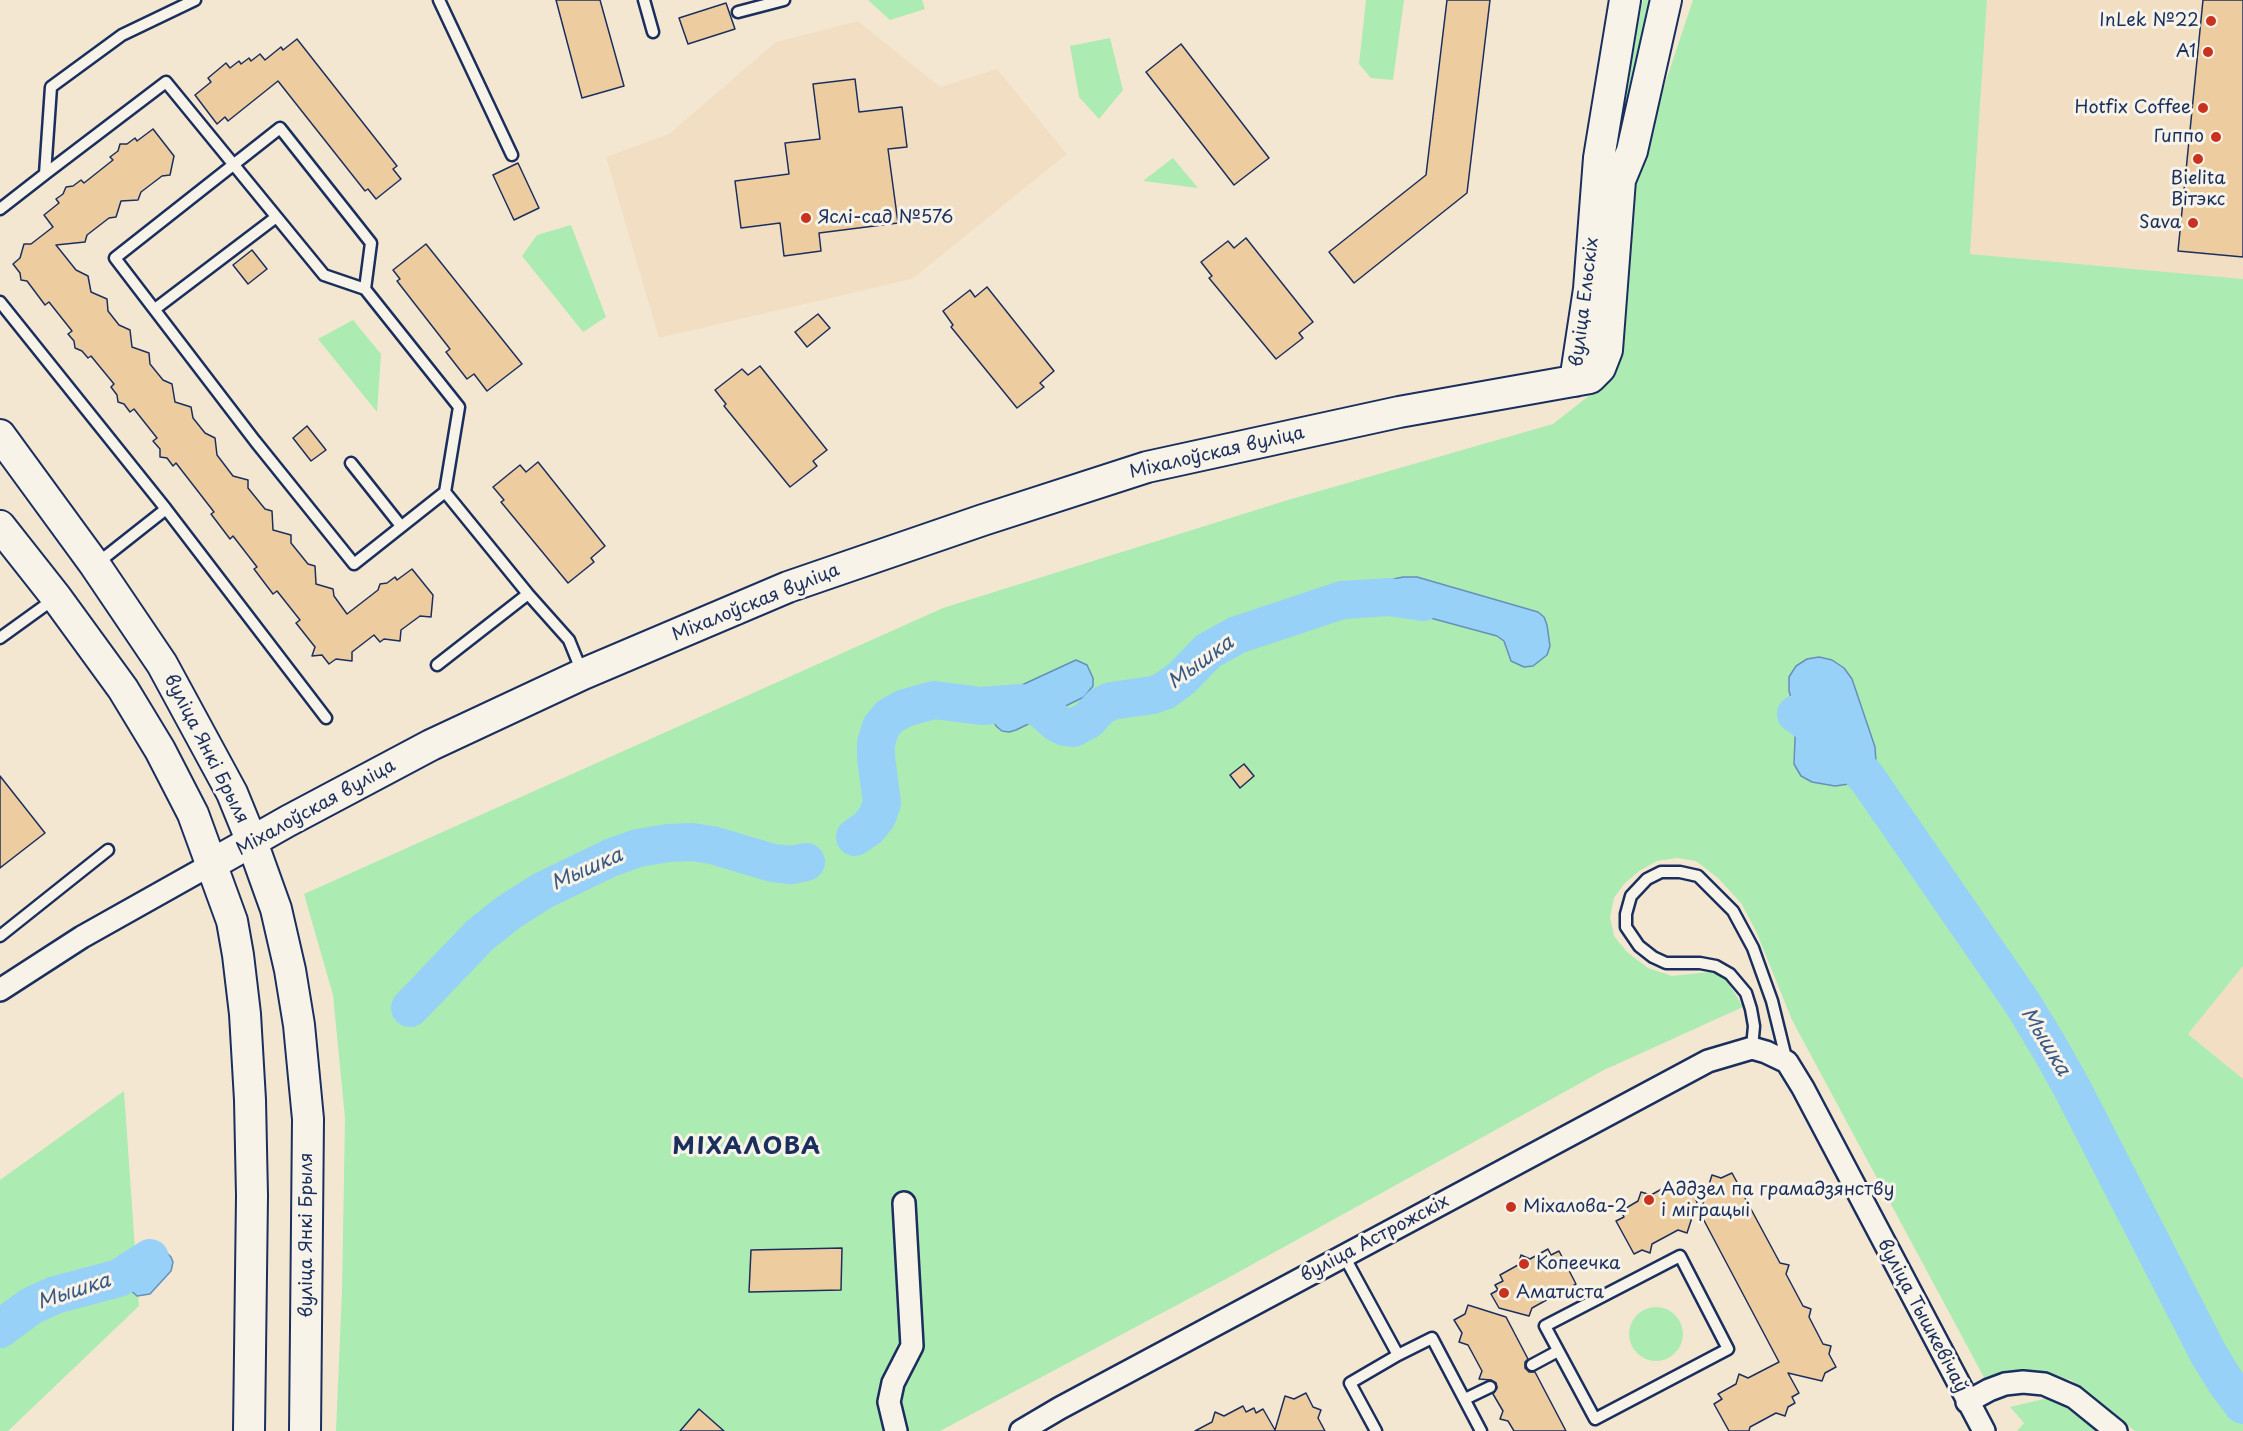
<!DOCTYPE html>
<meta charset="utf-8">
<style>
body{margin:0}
canvas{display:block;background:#f4e7d2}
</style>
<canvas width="2243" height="1431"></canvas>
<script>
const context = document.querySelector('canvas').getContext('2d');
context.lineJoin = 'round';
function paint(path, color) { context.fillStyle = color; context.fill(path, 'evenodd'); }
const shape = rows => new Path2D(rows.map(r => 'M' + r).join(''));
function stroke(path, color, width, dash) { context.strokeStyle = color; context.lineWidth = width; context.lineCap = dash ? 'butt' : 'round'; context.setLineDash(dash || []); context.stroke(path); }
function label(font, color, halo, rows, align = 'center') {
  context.font = font + ' "Playpen Sans",sans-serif'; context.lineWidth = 6; context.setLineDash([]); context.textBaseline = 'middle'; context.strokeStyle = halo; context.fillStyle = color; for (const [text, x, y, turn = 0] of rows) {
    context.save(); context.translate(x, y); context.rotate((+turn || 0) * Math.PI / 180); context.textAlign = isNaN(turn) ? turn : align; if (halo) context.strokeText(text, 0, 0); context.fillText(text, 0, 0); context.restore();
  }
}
const built = shape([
 [1987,0,2243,0,2243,279,1970,254],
 [858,21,940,87,997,69,1067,154,912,279,659,338,606,157,669,134,776,42],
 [2243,966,2243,1079,2188,1034]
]);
const green = shape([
 [868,0,922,0,925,9,890,20],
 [1366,0,1404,0,1393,80,1371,78,1359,64],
 [1643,0,1656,0,1625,156,1610,155],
 [1693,0,1987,0,1970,254,2243,279,2243,966,2188,1034,2243,1079,2243,1431,2135,1431,2071,1380,2030,1370,1987,1383,1792,1020,1756,931,1741,903,1718,878,1696,861,1677,858,1657,861,1639,871,1624,884,1614,898,1610,917,1614,936,1627,952,1648,968,1672,976,1710,972,1726,979,1743,1007,1604,1070,1226,1279,940,1431,336,1431,342,1291,345,1118,333,995,304,894,943,608,1288,500,1553,424,1609,380,1627,197],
 [1110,38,1123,90,1099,119,1079,97,1070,46],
 [1173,158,1198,188,1143,181],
 [571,225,606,317,583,332,522,256,537,235],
 [353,320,381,354,377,412,318,339],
 [124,1091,139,1306,8,1431,0,1431,0,1180],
 '1629 1334a27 27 0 1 1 54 0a27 27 0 1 1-54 0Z',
 [2048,1398,2068,1406,2100,1431,2017,1431,2024,1423,2010,1407]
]);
const water = shape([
 [1403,577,1417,577,1538,612,1544,617,1547,625,1550,646,1547,655,1533,666,1524,667,1511,661,1504,641,1497,636,1375,603,1375,592,1380,587,1389,580,1403,577],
 [1819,657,1832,660,1844,668,1852,679,1875,747,1876,762,1874,771,1867,778,1856,783,1835,786,1812,782,1801,776,1794,764,1796,714,1789,691,1789,677,1796,666,1807,659,1819,657],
 [1076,660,1087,665,1093,678,1093,686,1084,697,1016,730,1009,732,1002,731,996,726,993,719,993,711,1003,696,1011,690,1076,660],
 [156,1248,163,1249,171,1257,173,1262,171,1271,150,1294,137,1296,127,1287,125,1279,126,1270,140,1254,156,1248]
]);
const river = shape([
 [1796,714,1830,738,1867,778,2023,1004,2049,1047,2072,1088,2208,1353,2225,1381,2243,1405],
 [855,837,868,828,877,817,882,803,876,757,876,743,881,727,890,716,905,708,934,700,981,706,1021,703,1040,708,1057,723,1065,727,1073,728,1088,720,1101,706,1111,701,1153,695,1164,691,1182,678,1208,651,1237,635,1342,600,1389,597,1423,602],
 [410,1008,480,935,509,912,542,891,610,858,638,848,668,843,692,842,712,845,773,863,791,865,806,862],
 [0,1329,31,1306,55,1295,119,1278,150,1258]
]);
const building = shape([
 [556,0,600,0,624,86,582,98,556,0],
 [1447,0,1490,0,1467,193,1354,283,1329,252,1426,175,1447,0],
 [2203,0,2243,0,2243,257,2178,251,2203,0],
 [726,3,735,29,688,44,679,18,726,3],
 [297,39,397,166,393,169,401,179,376,199,368,189,365,191,278,81,228,121,225,117,217,124,195,95,211,82,208,78,226,63,230,68,239,61,241,64,249,58,251,61,260,54,265,60,281,47,283,50,297,39],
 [1181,44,1269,158,1234,185,1146,72,1181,44],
 [855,79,859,112,902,107,907,147,888,149,898,223,819,233,821,251,784,256,780,223,741,228,735,181,789,174,785,143,820,139,813,84,855,79],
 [153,129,174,156,170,175,162,176,141,192,138,200,121,201,116,217,109,218,87,235,85,242,56,245,76,270,88,276,91,292,107,299,108,311,119,325,130,330,132,347,149,353,150,364,163,380,172,384,175,402,191,407,193,418,205,433,215,438,217,455,233,476,248,480,248,488,265,509,272,511,273,530,291,535,291,543,308,564,315,566,316,584,333,589,334,596,347,614,378,590,380,584,387,583,395,577,397,580,412,569,433,595,431,617,420,616,401,630,400,641,384,639,380,642,374,635,352,652,352,661,336,659,329,664,322,655,312,656,315,647,296,623,300,620,277,591,273,594,254,569,257,567,233,536,230,539,211,514,214,512,176,463,173,466,167,458,160,457,160,449,153,441,157,438,134,409,130,412,124,404,118,402,117,395,111,387,114,384,91,356,88,358,82,351,75,348,74,341,68,334,72,331,49,302,45,305,27,281,21,280,20,273,13,264,20,258,24,244,31,244,53,227,44,215,59,203,56,199,63,194,66,187,73,186,81,180,84,183,113,160,110,157,118,151,120,144,127,144,135,138,137,141,153,129],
 [518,163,539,208,514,220,493,175,518,163],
 [1246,238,1313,322,1299,333,1303,338,1276,359,1209,278,1212,276,1201,262,1228,241,1234,248,1246,238],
 [426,244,522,364,487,391,474,374,467,379,446,352,450,349,397,281,400,279,393,270,426,244],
 [252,250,267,269,248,284,233,265,252,250],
 [987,287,1054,371,1040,383,1044,387,1017,408,951,327,953,325,943,311,970,290,975,297,987,287],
 [818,314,830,328,807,347,795,332,818,314],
 [760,366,827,450,813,461,817,466,790,487,724,406,726,404,715,390,742,369,748,375,760,366],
 [307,426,326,450,311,461,293,438,307,426],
 [538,462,605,546,591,558,594,562,568,583,501,502,504,500,493,487,520,465,526,472,538,462],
 [1244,764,1254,776,1240,788,1230,775,1244,764],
 [0,776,45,833,0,868,0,776],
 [1732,1173,1739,1186,1748,1189,1745,1198,1780,1263,1789,1265,1786,1274,1803,1306,1811,1309,1809,1317,1823,1344,1831,1346,1829,1354,1836,1367,1825,1373,1822,1381,1788,1373,1799,1393,1792,1397,1795,1403,1788,1407,1785,1416,1776,1413,1750,1427,1749,1431,1729,1431,1714,1404,1722,1399,1718,1394,1736,1384,1739,1374,1748,1378,1779,1362,1700,1213,1712,1175,1721,1178,1732,1173],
 [1669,1185,1672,1191,1680,1187,1683,1192,1689,1188,1697,1202,1687,1233,1678,1230,1652,1244,1650,1253,1642,1250,1634,1254,1616,1221,1624,1217,1621,1211,1638,1201,1641,1192,1651,1195,1669,1185],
 [842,1248,841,1290,749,1292,751,1250,842,1248],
 [1548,1249,1551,1255,1559,1251,1576,1284,1569,1288,1566,1297,1558,1294,1552,1297,1532,1308,1529,1316,1499,1308,1491,1294,1498,1290,1495,1285,1503,1281,1500,1275,1518,1265,1521,1255,1530,1259,1548,1249],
 [1468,1305,1506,1317,1528,1359,1525,1362,1525,1368,1529,1372,1535,1372,1566,1431,1514,1431,1508,1421,1500,1419,1503,1411,1493,1394,1497,1388,1496,1383,1491,1380,1479,1379,1482,1371,1468,1345,1459,1342,1462,1333,1454,1320,1465,1314,1468,1305],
 [1306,1393,1313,1407,1321,1410,1318,1418,1325,1431,1195,1431,1212,1422,1215,1412,1224,1416,1243,1406,1246,1412,1254,1408,1256,1413,1263,1409,1275,1430,1285,1396,1294,1399,1306,1393],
 [699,1409,724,1431,680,1431,699,1409]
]);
const lane = shape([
 [439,0,512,155],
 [644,0,653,32],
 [738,12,784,0],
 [280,128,371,243,365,289,459,407,445,492,354,564,255,441,115,258,280,128],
 [45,174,166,82,324,275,365,289],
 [0,209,45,174,51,87,122,35,195,0],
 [0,302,166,509,326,718],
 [155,309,275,218],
 [351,463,401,526],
 [445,492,528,594,569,640,582,672],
 [95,565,166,509],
 [0,638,54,599],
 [437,665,528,594],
 [0,936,108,850],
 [1752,1048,1754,1026,1751,1009,1746,993,1730,974,1716,966,1700,963,1666,963,1653,957,1639,946,1626,927,1626,914,1631,896,1647,879,1661,872,1680,872,1698,876,1733,911,1753,948,1772,1001,1787,1062],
 [1344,1256,1398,1355],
 [1680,1256,1728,1349,1595,1419,1545,1326,1680,1256],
 [1532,1365,1558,1351],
 [1465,1399,1490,1387],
 [1376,1431,1350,1383,1398,1355,1432,1338,1481,1431]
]);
const street = shape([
 [0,990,82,937,212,864],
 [1967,1402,1989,1390,2005,1384,2023,1382,2044,1384,2074,1397,2116,1431],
 [896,1431,889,1402,893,1383,912,1346,904,1203],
 [1021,1431,1060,1408,1708,1061,1752,1048,1766,1052,1787,1062,1803,1088,1984,1431]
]);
const secondary = shape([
 [1575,381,1589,289,1599,158,1625,0],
 [0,435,95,565,162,664,232,793,252,842,276,909,290,970,299,1025,308,1119,305,1431],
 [0,526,56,597,123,689,160,750,193,814,232,921,238,955,245,1014,250,1100,252,1196,249,1431],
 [212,864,288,821,431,745,583,674,788,587,983,520,1147,467,1399,412,1590,378,1600,368,1607,350,1620,180,1632,151,1666,0]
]);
const markers = [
 [2211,21,6,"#c8321e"],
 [2208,52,6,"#c8321e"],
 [2203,108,6,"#c8321e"],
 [2216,137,6,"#c8321e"],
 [2198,159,6,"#c8321e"],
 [806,218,6,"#c8321e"],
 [2193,223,6,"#c8321e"],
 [1649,1200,6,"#c8321e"],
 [1511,1207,6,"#c8321e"],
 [1524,1264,6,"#c8321e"],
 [1504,1293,6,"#c8321e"]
];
const poiNames = [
 ["InLek №22",2199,21],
 ["A1",2196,52],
 ["Hotfix Coffee",2191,108],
 ["Гиппо",2204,137],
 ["Bielita",2198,179,"center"],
 ["Вітэкс",2198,200,"center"],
 ["Яслі-сад №576",818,218,"left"],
 ["Sava",2181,223],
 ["Аддзел па грамадзянству",1661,1190,"left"],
 ["і міграцыі",1661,1211,"left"],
 ["Міхалова-2",1523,1207,"left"],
 ["Копеечка",1536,1264,"left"],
 ["Аматиста",1516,1293,"left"]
];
const streetNames = [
 ["вуліца Ельскіх",1585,302,-83],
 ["Міхалоўская вуліца",1217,453,-13],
 ["Міхалоўская вуліца",756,603,-22],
 ["вуліца Янкі Брыля",206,749,63],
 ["Міхалоўская вуліца",316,808,-29],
 ["вуліца Янкі Брыля",307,1235,-90],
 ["вуліца Астрожскіх",1375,1239,-28],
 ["вуліца Тышкевічаў",1922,1316,62]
];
const waterNames = [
 ["Мышка",1201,663,-36],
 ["Мышка",587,870,-24],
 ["Мышка",2045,1042,59],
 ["Мышка",74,1292,-18]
];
const districtNames = [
 ["МІХАЛОВА",747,1147]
];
paint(built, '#f2dfc3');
paint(green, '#acebb2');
paint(water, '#98d1f8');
stroke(water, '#6690ba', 1.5);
stroke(river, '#98d1f8', 38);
paint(building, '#edcc9f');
stroke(building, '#1b2f5e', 1.5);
stroke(lane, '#1b2f5e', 15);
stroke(street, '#1b2f5e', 26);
stroke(secondary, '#1b2f5e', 34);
stroke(lane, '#f7f3e8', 10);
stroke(street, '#f7f3e8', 21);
stroke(secondary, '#f7f3e8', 30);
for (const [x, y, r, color] of markers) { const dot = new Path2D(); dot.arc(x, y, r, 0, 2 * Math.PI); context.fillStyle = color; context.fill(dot); stroke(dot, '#f7f3e8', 2); }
label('18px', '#1b2f5e', '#f7f3e8', poiNames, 'right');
label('18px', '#1b2f5e', '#f7f3e8', streetNames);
label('italic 20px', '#3a5884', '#f7f3e8', waterNames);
context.letterSpacing = '1.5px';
label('bold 24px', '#1b2f5e', '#f7f3e8', districtNames);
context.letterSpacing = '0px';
</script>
